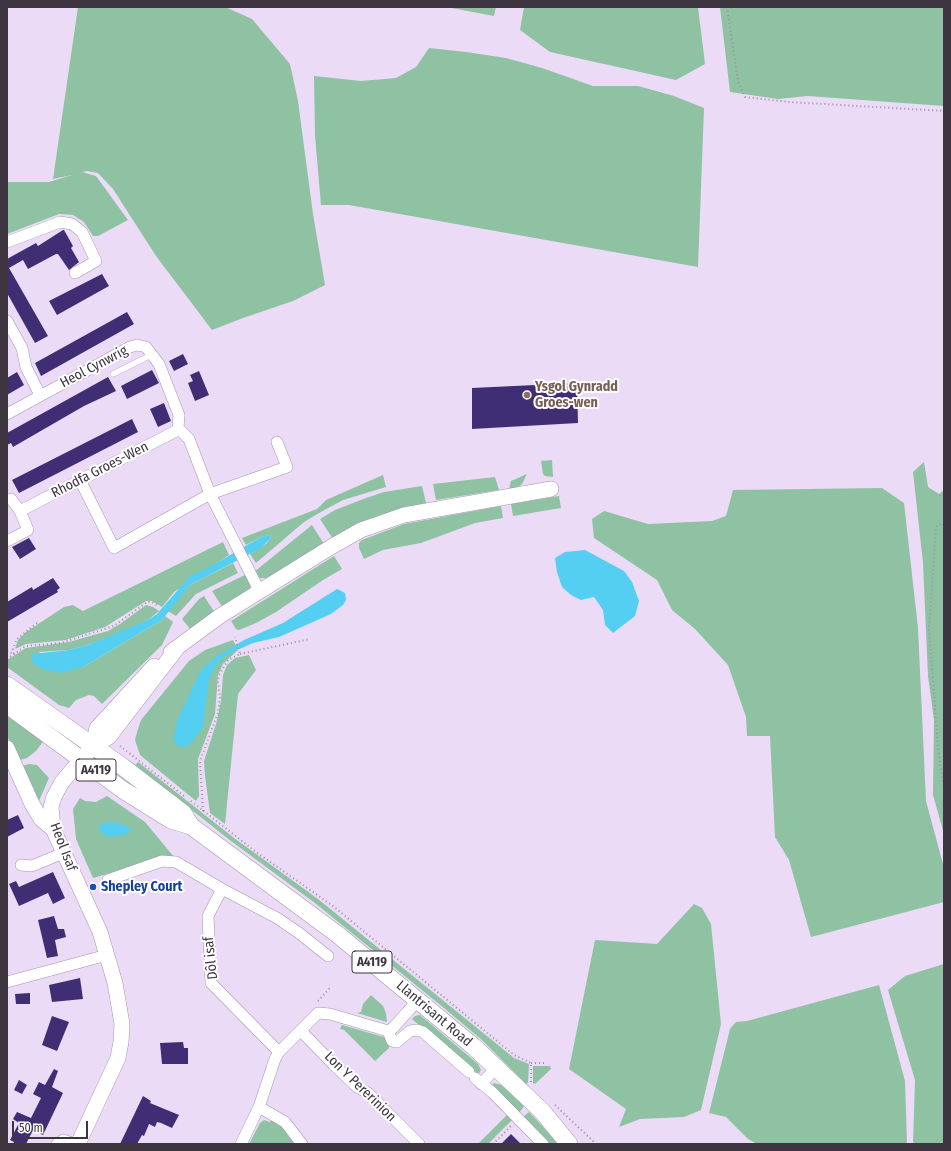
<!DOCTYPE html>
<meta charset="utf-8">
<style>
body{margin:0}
#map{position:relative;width:951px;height:1151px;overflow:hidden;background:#ebdbf6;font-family:"Fira Sans Condensed",sans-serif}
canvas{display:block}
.frame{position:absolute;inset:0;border:8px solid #3d3641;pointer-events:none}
.scale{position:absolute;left:12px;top:1121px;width:76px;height:18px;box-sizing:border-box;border:2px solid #3d3641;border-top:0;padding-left:5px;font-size:12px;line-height:14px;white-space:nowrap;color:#3d3641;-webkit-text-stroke:3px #fff;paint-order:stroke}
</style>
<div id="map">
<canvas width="951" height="1151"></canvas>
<div class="frame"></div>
<div class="scale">50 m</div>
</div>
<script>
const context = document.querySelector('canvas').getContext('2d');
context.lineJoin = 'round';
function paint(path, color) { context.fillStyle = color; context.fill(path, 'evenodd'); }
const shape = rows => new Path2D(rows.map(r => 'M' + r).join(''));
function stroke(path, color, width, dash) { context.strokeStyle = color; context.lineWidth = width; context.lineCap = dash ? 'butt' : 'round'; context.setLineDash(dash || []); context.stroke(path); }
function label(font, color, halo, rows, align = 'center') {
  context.font = font + ' "Fira Sans Condensed",sans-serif'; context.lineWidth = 4; context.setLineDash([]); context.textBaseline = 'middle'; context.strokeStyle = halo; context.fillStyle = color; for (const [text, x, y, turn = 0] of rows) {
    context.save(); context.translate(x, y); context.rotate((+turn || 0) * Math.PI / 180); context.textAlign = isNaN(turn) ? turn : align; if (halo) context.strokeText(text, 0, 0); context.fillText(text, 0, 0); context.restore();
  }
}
const green = shape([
 [78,7,225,7,252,19,290,64,298,101,313,214,325,285,293,301,243,318,212,330,156,256,113,189,98,173,87,171,82,172,96,176,128,220,98,236,93,236,84,222,73,215,59,214,7,234,7,182,49,182,72,175,53,179],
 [446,7,496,7,494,16],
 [524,7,698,7,705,64,676,80,550,52,520,30],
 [720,7,944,7,944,106,808,96,778,99,730,92],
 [429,48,466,52,506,58,542,68,593,86,638,86,674,96,704,108,698,267,349,205,321,205,315,136,314,76,361,81,396,78,416,67],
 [552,460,553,477,545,476,543,474,541,461],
 [924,462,928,487,939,494,944,490,944,834,933,795,934,720,928,676,923,563,913,472],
 [527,474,522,484,518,487,509,489,511,481],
 [383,475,386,487,343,500,319,513,304,522,256,563,250,554,266,544,271,538,270,535,261,537,246,545,242,538,317,509,326,500],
 [495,477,499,490,436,500,433,484],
 [422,486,426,503,396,511,333,539,320,519,335,510,366,498,384,492],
 [882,488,904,503,918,628,926,801,944,868,944,902,811,937,789,860,775,837,770,736,747,736,746,717,728,665,695,629,672,610,657,580,594,538,592,519,604,511,648,524,712,521,726,516,733,490],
 [559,496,561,508,513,516,511,504],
 [501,506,503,518,475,523,421,543,383,550,364,559,359,548,359,543,362,540,404,524],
 [312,525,324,544,268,578,259,578,256,575,254,572],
 [223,542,229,555,174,592,162,607,152,601,146,601,105,627,66,640,26,644,15,649,18,640,26,632,64,607,73,605,83,611],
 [334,556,342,569,323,580,276,612,256,623,239,630,236,629,231,621],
 [233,563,238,573,196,594,176,616,168,611,190,585],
 [247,574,251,585,249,591,223,608,212,591],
 [204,596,215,613,191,630,182,619,199,599],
 [146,605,153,607,159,611,148,620,133,628,88,645,69,650,38,652,83,667,162,620,165,616,173,622,162,645,102,704,94,696,89,695,76,700,69,708,59,705,7,667,7,660,26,648,69,642,108,631,120,624],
 [233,640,238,650,223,664,218,675,215,714,198,759,199,796,196,801,140,755,135,740,137,732,141,720,189,661,205,650],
 [249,655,256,670,238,694,225,824,210,813,205,776,204,761,216,724,221,701,223,675,227,665,235,658],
 [7,715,45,739,36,751,27,758,20,760,7,736],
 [138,762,234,838,318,899,514,1058,529,1064,528,1083,526,1084,482,1040,444,1008,315,903,231,841,135,765],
 [29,764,37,765,49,778,38,803,22,766],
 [107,796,145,822,174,857,166,857,93,878,76,839,73,809,80,798,85,801,96,802],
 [694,904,702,908,711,924,721,1024,701,1110,684,1117,640,1119,619,1127,626,1109,569,1069,595,940,657,944],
 [944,964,944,1144,913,1144,915,1080,888,990,905,976],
 [879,985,905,1081,907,1144,757,1144,748,1139,726,1117,709,1113,730,1029,736,1022,747,1021],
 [371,995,383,1006,386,1013,387,1022,357,1013,361,1012,363,1004],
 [420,1015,478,1064,481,1070,478,1075,412,1019,415,1016],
 [342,1025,387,1038,389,1048,375,1061,344,1030,340,1029],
 [533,1066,550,1066,551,1069,535,1084,533,1083],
 [494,1083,501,1085,506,1089,524,1106,519,1113,491,1086],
 [529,1112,544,1128,558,1144,548,1144,523,1117],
 [508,1114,513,1119,488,1144,478,1144],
 [264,1120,270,1122,271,1120,282,1127,294,1144,249,1144,260,1123]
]);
const water = shape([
 [270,535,271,538,261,548,190,585,162,620,83,667,60,673,39,668,32,662,32,654,69,650,88,645,148,620,157,614,190,576,213,565,261,537],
 [585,550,624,571,632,582,639,601,635,616,613,633,605,625,603,610,594,597,581,600,571,595,562,587,557,572,555,558,565,552],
 [337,589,345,593,346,600,343,605,331,614,279,637,253,643,226,655,216,665,209,680,203,727,193,741,186,747,178,746,174,742,174,734,178,718,201,670,217,656,244,640,283,623],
 [107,822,122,824,132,830,124,835,107,837,99,831,101,824]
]);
const building = shape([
 [63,230,64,230,73,246,71,248,79,262,69,270,58,254,56,254,28,269,23,260,9,268,48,336,35,343,7,293,7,259,36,243,38,246],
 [102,274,109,286,57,315,49,301],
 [127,312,134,324,41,376,35,363],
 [183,354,188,364,174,371,169,361],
 [152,370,159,383,127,399,121,386],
 [199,371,209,395,195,401,188,383,193,381,190,375],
 [17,372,24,385,7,395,7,378],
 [108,377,116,391,84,406,13,447,11,443,7,445,7,433],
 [577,383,578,423,472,429,472,388],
 [164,403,171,421,158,427,150,409],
 [132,419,138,432,19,493,12,480],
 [29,538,36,549,20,559,12,547],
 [53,578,60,588,57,590,58,592,7,622,7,602,32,587,33,590],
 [18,815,24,828,7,837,7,820],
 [53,872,65,898,53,904,48,893,19,906,9,884,16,881,19,887],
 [54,916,58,929,64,929,66,937,55,940,58,956,47,958,38,920],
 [80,978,83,999,52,1002,49,985],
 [30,993,30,1004,16,1004,15,994],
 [52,1016,69,1022,57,1051,42,1045],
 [183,1042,184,1048,188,1048,188,1064,162,1064,160,1043],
 [54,1069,58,1071,52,1087,63,1093,43,1135,33,1130,26,1144,13,1144,14,1142,10,1140,19,1123,13,1119,17,1112,31,1118,41,1098,33,1094,39,1082,45,1085],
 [19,1080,27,1085,22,1094,14,1090],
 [143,1096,151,1101,150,1103,179,1115,172,1128,161,1123,157,1122,155,1127,149,1124,144,1136,142,1135,137,1144,120,1144],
 [511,1134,521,1144,501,1144]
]);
const path = shape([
 [727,7,738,81,745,97,789,102,944,111],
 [944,522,936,527,929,630,938,748,944,789],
 [7,651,14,654,13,649,17,639,38,622],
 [240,654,310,639],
 [7,659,26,646,61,643,114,626,147,602,152,602,157,605],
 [120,746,184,796],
 [191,801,256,852,333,906,514,1055,531,1063,531,1082],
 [203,811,200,761,218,713,220,698,218,682,219,675,228,660,240,654,235,637],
 [318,1001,330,988],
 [531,1063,546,1063],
 [555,1105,596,1144],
 [493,1144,512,1125]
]);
const lane = shape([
 [113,374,153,354]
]);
const street = shape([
 [7,242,60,222,72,224,82,232,96,261,75,273],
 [7,321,22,348,26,367,40,395],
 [7,414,130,347,137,345,146,347,159,364,179,415,178,428],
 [178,428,189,439,210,494,260,592],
 [80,480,114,548,210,494,287,467,277,442],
 [11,499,20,511],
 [7,541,28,530,20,511,176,431,178,428],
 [21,865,32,866,63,853],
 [108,880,162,861,176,862,222,889],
 [7,982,107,955],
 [301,1031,333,1064,357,1087,368,1093,419,1144],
 [388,1031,392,1041,397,1042,410,1031,417,1030,423,1032,469,1072],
 [279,1052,211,983,208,916,222,889,277,918,299,933,328,956],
 [475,1078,493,1093,543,1144],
 [481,1084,496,1068],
 [259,1107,285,1122,302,1144],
 [57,1144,63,1140,74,1144],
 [241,1144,259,1107,275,1059,279,1052,318,1013,330,1014,388,1031,393,1028,418,1000]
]);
const secondary = shape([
 [171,652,220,616,331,547,361,530,404,515,551,489],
 [93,746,97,728,154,666],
 [7,748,32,804,41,819,53,829],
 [78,1144,118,1058,121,1042,122,1024,115,983,100,932,53,829,51,807,54,797,62,782,93,746,109,737,178,647]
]);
const primary = shape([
 [7,685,123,767,183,813,191,826],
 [7,705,123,790,171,820,191,826,337,934,473,1046,542,1111,569,1144]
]);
const markers = [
 [527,395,4,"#8d6e63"],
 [93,887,4,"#1a4fb4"]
];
const shields = [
 [96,770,40],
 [372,962,40]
];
const shieldNames = [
 ["A4119",96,770],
 ["A4119",372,962]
];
const streetNames = [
 ["Heol Cynwrig",94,367,-28],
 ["Rhodfa Groes-Wen",100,470,-27],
 ["Heol Isaf",63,847,69],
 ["Dôl isaf",211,958,-96],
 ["Llantrisant Road",434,1014,40],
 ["Lon Y Pererinion",360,1087,44]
];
const educationNames = [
 ["Ysgol Gynradd",535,387],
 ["Groes-wen",535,403]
];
const transitNames = [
 ["Shepley Court",101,887]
];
paint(green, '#8ec2a2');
paint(water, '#55cff1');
paint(building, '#402e75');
stroke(lane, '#a495ae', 6);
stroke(street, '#a495ae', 12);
stroke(secondary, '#a495ae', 16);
stroke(primary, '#a495ae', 18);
stroke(path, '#9b8fa3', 2, [1, 3]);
stroke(lane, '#fff', 5.5);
stroke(street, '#fff', 11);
stroke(secondary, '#fff', 15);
stroke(primary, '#fff', 17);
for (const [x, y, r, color] of markers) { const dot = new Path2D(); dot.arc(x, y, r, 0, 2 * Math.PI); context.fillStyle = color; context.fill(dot); stroke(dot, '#fff', 1.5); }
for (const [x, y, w] of shields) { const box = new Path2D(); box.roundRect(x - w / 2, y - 11, w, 22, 3); context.fillStyle = '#fff'; context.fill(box); stroke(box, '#3d3641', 1); }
label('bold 13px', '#3d3641', null, shieldNames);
label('14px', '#3d3641', '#fff', streetNames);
label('bold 14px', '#785e54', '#fff', educationNames, 'left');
label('bold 14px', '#164399', '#fff', transitNames, 'left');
</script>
